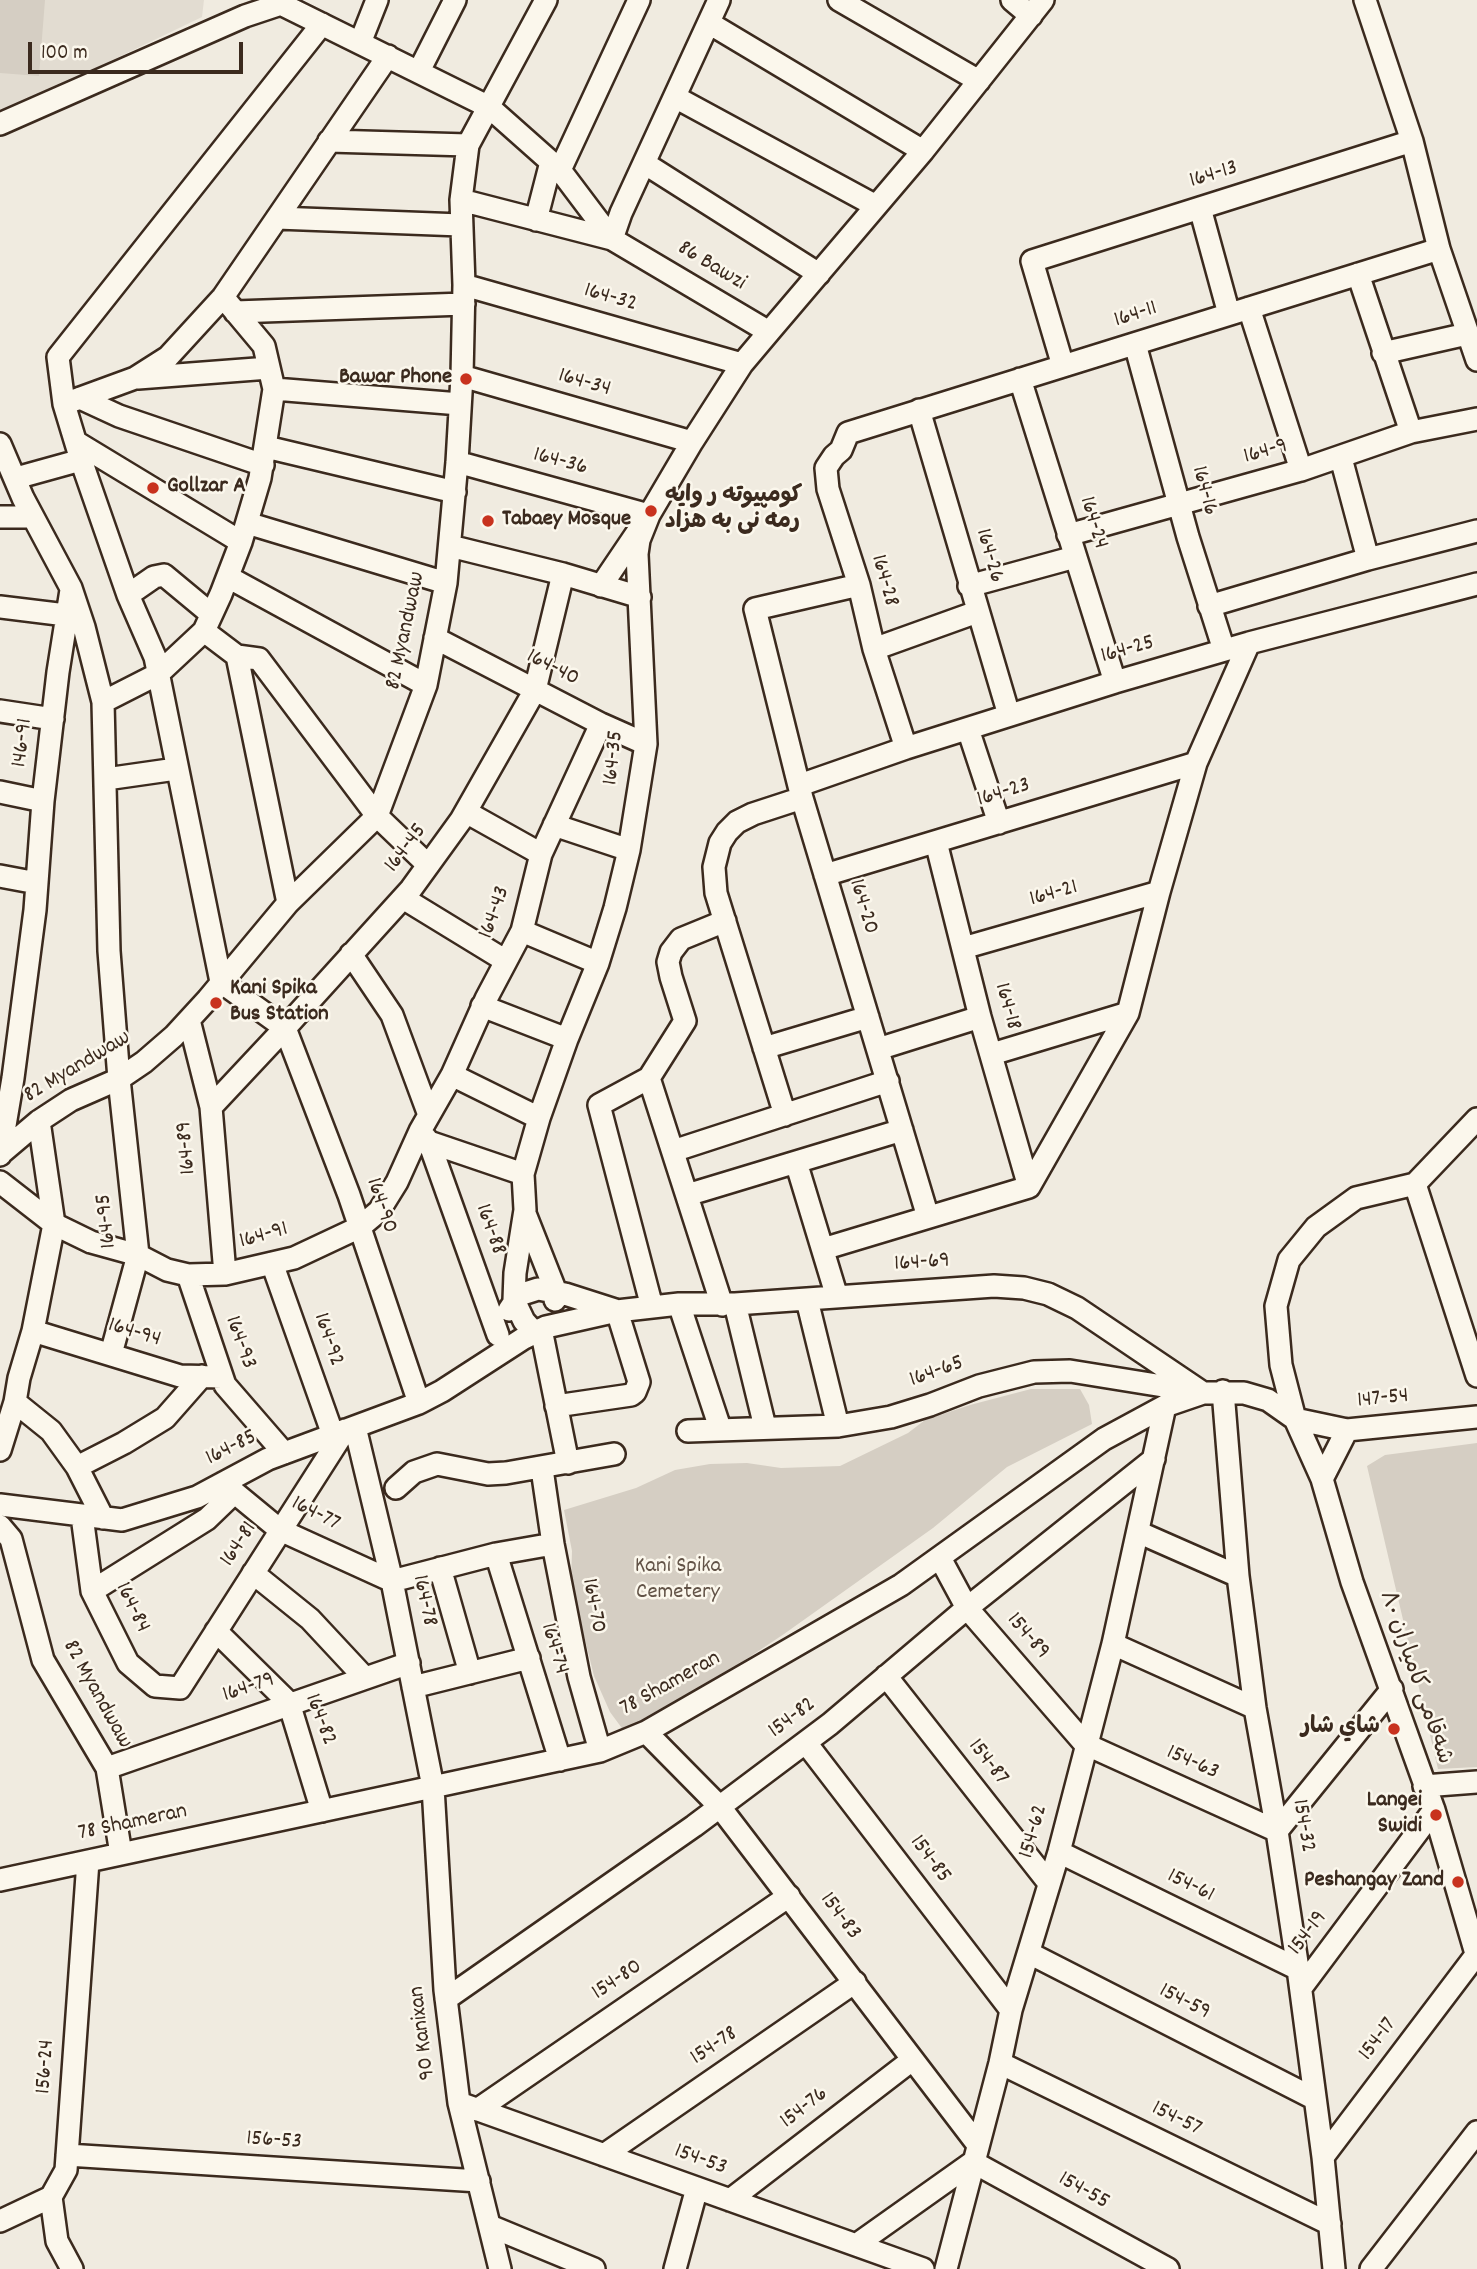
<!DOCTYPE html>
<meta charset="utf-8">
<style>
body{margin:0}
#map{position:relative;width:1477px;height:2269px;overflow:hidden;background:#f0ebe0;font-family:Dekko,sans-serif}
canvas{display:block}
.scale{position:absolute;left:28px;top:42px;width:215px;height:32px;box-sizing:border-box;border:4px solid #3b2a1e;border-top:0;padding-left:9px;font-size:21px;line-height:24px;white-space:nowrap;color:#3b2a1e;-webkit-text-stroke:5px #fbf7ec;paint-order:stroke}
</style>
<div id="map">
<canvas width="1477" height="2269"></canvas>
<div class="scale">100 m</div>
</div>
<script>
const context = document.querySelector('canvas').getContext('2d');
context.lineJoin = 'round';
function paint(path, color) { context.fillStyle = color; context.fill(path, 'evenodd'); }
const shape = rows => new Path2D(rows.map(r => 'M' + r).join(''));
function stroke(path, color, width, dash) { context.strokeStyle = color; context.lineWidth = width; context.lineCap = dash ? 'butt' : 'round'; context.setLineDash(dash || []); context.stroke(path); }
function label(font, color, halo, rows, align = 'center') {
  context.font = font + ' Dekko,"Playpen Sans Arabic",sans-serif'; context.lineWidth = 5; context.setLineDash([]); context.textBaseline = 'middle'; context.strokeStyle = halo; context.fillStyle = color; for (const [text, x, y, turn = 0] of rows) {
    context.save(); context.translate(x, y); context.rotate((+turn || 0) * Math.PI / 180); context.textAlign = isNaN(turn) ? turn : align; if (halo) context.strokeText(text, 0, 0); context.fillText(text, 0, 0); context.restore();
  }
}
const built = shape([
 [0,0,204,0,202,17,0,114]
]);
const green = shape([
 [0,0,45,0,39,76,0,73],
 [1031,1389,1080,1389,1089,1405,1092,1424,1007,1467,933,1528,784,1634,691,1696,649,1720,624,1731,610,1712,594,1676,571,1583,572,1551,564,1510,636,1488,675,1470,710,1464,747,1463,781,1468,840,1466,908,1433,925,1420,970,1405],
 [1477,1443,1477,1767,1438,1769,1367,1466,1385,1455]
]);
const minor = shape([
 [839,0,979,81],
 [1012,0,1031,16],
 [1365,0,1412,141,1439,249,1477,360],
 [281,4,489,107,560,170,612,239,769,332,923,151,1043,0],
 [709,23,923,151],
 [322,24,58,357,64,404,81,460,128,595,155,657,221,982,285,1028,349,1195,419,1403],
 [360,43,377,0],
 [419,71,455,0],
 [675,97,876,206],
 [0,124,245,16,281,4,282,0],
 [329,141,468,145],
 [644,163,819,274],
 [560,170,639,0],
 [461,200,612,239,621,213,719,0],
 [1200,208,1229,314],
 [277,218,461,225],
 [536,220,551,162],
 [1358,274,1411,432],
 [464,285,742,364],
 [1249,308,1301,470],
 [235,312,464,304],
 [1135,344,1188,537,1224,650],
 [1383,353,1467,334],
 [1063,366,1032,261,1412,141],
 [462,376,692,442],
 [138,378,269,368],
 [1020,379,1115,682],
 [274,389,460,404],
 [80,398,119,416,263,465],
 [64,404,135,378,168,357,223,297,388,56],
 [919,410,1009,715],
 [76,442,241,542],
 [0,444,23,498,71,588,84,627,103,702,109,951,119,1079,138,1255,111,1354],
 [266,447,455,492],
 [1341,458,1368,559],
 [457,462,649,515,601,586],
 [16,478,81,460],
 [0,517,33,517],
 [247,523,446,583],
 [1068,535,1301,470,1411,432,1477,419],
 [450,546,563,574,640,597],
 [228,577,426,685],
 [859,585,755,609,802,798,928,1217],
 [969,586,1075,557],
 [128,595,154,577,164,575,211,614],
 [1209,606,1368,559,1477,531],
 [0,607,66,615],
 [204,631,237,656,288,903],
 [435,638,601,724,646,744],
 [874,649,977,612],
 [237,656,259,659,377,816,428,865],
 [103,702,158,674,204,631,221,594,241,542,260,478,274,389,264,346,223,297],
 [0,711,53,719],
 [968,729,999,823],
 [906,748,874,649,859,585,828,489,826,468,834,456,841,450,848,433,1439,249],
 [106,779,176,769],
 [800,785,906,748,1115,682,1249,643,1477,584],
 [0,792,43,801],
 [466,812,541,854],
 [554,825,629,850],
 [936,842,980,1017,1029,1187],
 [825,875,1196,763],
 [0,876,37,883],
 [403,898,506,961],
 [522,931,598,963],
 [963,948,1159,892],
 [351,954,392,1015,429,1115],
 [482,1006,567,1039],
 [189,1020,211,1107,225,1274],
 [764,1048,868,1017],
 [878,1049,980,1017],
 [992,1054,1128,1013],
 [452,1075,539,1118],
 [649,1078,722,1305],
 [211,1107,285,1028,411,889,461,820,535,690,563,574],
 [785,1115,716,893,714,867,720,843,727,832,737,822,753,814,802,798],
 [1477,1119,1415,1184,1356,1198,1316,1227,1289,1260,1276,1306,1281,1365,1295,1419,1322,1479,1352,1582,1434,1810,1477,1957],
 [425,1137,429,1142,523,1174],
 [429,1142,498,1335],
 [673,1151,888,1081],
 [0,1154,39,1121,71,1100,119,1079,144,1062,174,1036,208,999,288,903,377,816,426,685,446,583,457,462,462,376,464,285,461,200,468,145,546,0],
 [0,1155,13,1078,35,910,43,801,58,672,71,590],
 [796,1162,837,1297],
 [0,1182,54,1224,91,1242,138,1255,167,1270,188,1275,225,1274,294,1258,360,1227,379,1211,397,1182,420,1131,452,1075,486,999,522,931,541,854,601,724],
 [1415,1184,1477,1376],
 [687,1195,902,1130],
 [526,1216,556,1292,555,1300],
 [823,1249,1029,1187,1128,1013,1159,892,1196,763,1249,643],
 [272,1263,333,1435],
 [188,1275,225,1385,284,1453],
 [807,1300,838,1426],
 [679,1304,720,1428],
 [735,1304,765,1427],
 [652,1307,599,1105,649,1078,685,1021,671,977,668,962,671,952,681,939,725,921],
 [509,1310,519,1295,538,1289,565,1294,615,1310],
 [541,1329,568,1463],
 [33,1331,180,1376,222,1377],
 [534,1332,524,1321,514,1300,515,1273,525,1210,523,1174,539,1118,567,1039,598,963,615,908,629,850,646,744,637,554,639,540,649,515,692,442,742,364,769,332],
 [1223,1391,1238,1576,1255,1708,1277,1831,1298,1969,1323,2157,1334,2269],
 [15,1402,51,1431,77,1467,103,1518],
 [556,1406,631,1395,635,1392,639,1382,617,1311],
 [355,1427,392,1581,433,1787,445,1990,459,2103,500,2269],
 [688,1431,838,1426,891,1417,930,1405,979,1386,1034,1372,1070,1371,1194,1391],
 [0,1450,15,1402,19,1378,33,1331,54,1224,39,1121],
 [77,1467,124,1443,165,1418,202,1376],
 [542,1469,553,1544,579,1677,600,1751],
 [1322,1479,1347,1430],
 [223,1483,280,1530,392,1581,496,1554,553,1544],
 [396,1488,414,1472,437,1464,488,1474,506,1473,614,1454],
 [0,1505,122,1520,197,1497,268,1459,419,1403,442,1391,524,1338,546,1327,617,1311,679,1304,735,1304,994,1286,1024,1288,1048,1294,1077,1308,1203,1393],
 [82,1516,92,1591,128,1663,155,1686,180,1688,345,1430],
 [0,1526,11,1539,43,1660,107,1768,121,1854],
 [1138,1532,1238,1576],
 [496,1554,560,1760],
 [940,1558,967,1608,1085,1744,1277,1831,1392,1689],
 [440,1568,470,1673],
 [253,1573,310,1619,365,1678],
 [92,1591,207,1519,234,1493],
 [216,1631,289,1703,322,1811],
 [1113,1644,1255,1708],
 [886,1676,1048,1882],
 [413,1687,529,1658],
 [646,1732,720,1807,978,2145],
 [806,1743,1011,2010],
 [107,1768,409,1663],
 [1424,1786,1477,1782],
 [1059,1852,1298,1969],
 [0,1880,600,1751,646,1732,901,1585,1104,1439,1165,1406,1203,1393,1244,1393,1268,1400,1295,1419,1347,1430,1477,1417],
 [1029,1953,1315,2099],
 [1301,1988,1434,1810],
 [446,1999,694,1826,830,1724,967,1608,1154,1459],
 [1000,2063,1330,2224],
 [459,2103,923,2269],
 [477,2110,789,1896],
 [67,2155,479,2181],
 [604,2155,855,1982],
 [1323,2157,1476,1955],
 [973,2162,1168,2269],
 [730,2200,912,2060],
 [0,2221,51,2197],
 [490,2226,594,2269],
 [856,2245,973,2162],
 [72,2269,57,2241,51,2197,66,2170,88,1861],
 [675,2269,697,2188],
 [946,2269,1000,2063,1011,2010,1059,1852,1113,1644,1165,1406],
 [1371,2269,1477,2132]
]);
const markers = [
 [466,379,7,"#c8321e"],
 [153,488,7,"#c8321e"],
 [651,511,7,"#c8321e"],
 [488,521,7,"#c8321e"],
 [216,1003,7,"#c8321e"],
 [1394,1729,7,"#c8321e"],
 [1436,1815,7,"#c8321e"],
 [1458,1882,7,"#c8321e"]
];
const streetNames = [
 ["164-13",1214,176,-17],
 ["86 Bawzi",711,267,31],
 ["164-32",610,299,16],
 ["164-11",1136,316,-18],
 ["164-34",584,384,16],
 ["164-9",1266,453,-16],
 ["164-36",560,463,15],
 ["164-16",1203,491,75],
 ["164-24",1092,523,73],
 ["164-26",988,556,74],
 ["164-28",883,581,74],
 ["82 Myandwaw",407,631,-78],
 ["164-25",1128,651,-16],
 ["164-40",552,669,27],
 ["146-91",24,743,-83],
 ["164-35",615,758,-84],
 ["164-23",1004,794,-17],
 ["164-45",407,849,-53],
 ["164-21",1054,895,-16],
 ["164-20",862,907,73],
 ["164-43",496,913,-70],
 ["164-18",1006,1007,74],
 ["82 Myandwaw",78,1068,-31],
 ["164-89",188,1148,-95],
 ["164-90",380,1206,71],
 ["164-95",108,1221,-96],
 ["164-88",489,1230,70],
 ["164-91",264,1237,-16],
 ["164-69",922,1264,-4],
 ["164-94",134,1334,17],
 ["164-92",327,1340,71],
 ["164-93",239,1343,70],
 ["164-65",937,1373,-20],
 ["147-54",1383,1400,-6],
 ["164-85",232,1449,-27],
 ["164-77",315,1515,27],
 ["164-81",240,1545,-57],
 ["164-78",423,1601,78],
 ["164-70",592,1606,79],
 ["164-84",131,1608,64],
 ["154-89",1027,1637,49],
 ["164-74",553,1649,73],
 ["شەقامی کامیاران ٨٠",1414,1678,71],
 ["78 Shameran",671,1685,-29],
 ["164-79",249,1689,-19],
 ["82 Myandwaw",96,1695,61],
 ["154-82",793,1719,-37],
 ["164-82",319,1720,69],
 ["154-87",987,1763,52],
 ["154-63",1192,1764,24],
 ["78 Shameran",133,1824,-12],
 ["154-32",1302,1826,80],
 ["154-62",1035,1832,-74],
 ["154-85",929,1860,53],
 ["154-61",1190,1887,26],
 ["154-83",839,1917,53],
 ["154-19",1309,1934,-53],
 ["154-80",618,1981,-34],
 ["154-59",1184,2003,27],
 ["90 Kanixan",424,2033,-97],
 ["154-17",1379,2040,-53],
 ["154-78",715,2047,-34],
 ["156-24",47,2067,-86],
 ["154-76",805,2109,-38],
 ["154-57",1176,2120,26],
 ["156-53",274,2142,4],
 ["154-53",700,2161,20],
 ["154-55",1083,2192,29]
];
const poiNames = [
 ["Bawar Phone",452,379],
 ["Gollzar A",167,488,"left"],
 ["کومپیوته ر وایه",665,498,"left"],
 ["رمه نی به هزاد",665,524,"left"],
 ["Tabaey Mosque",502,521,"left"],
 ["Kani Spika",230,990,"left"],
 ["Bus Station",230,1016,"left"],
 ["شاي شار",1380,1729],
 ["Langei",1422,1802],
 ["Swidi",1422,1828],
 ["Peshangay Zand",1444,1882]
];
const parkNames = [
 ["Kani Spika",678,1568],
 ["Cemetery",678,1594]
];
paint(built, '#e2dcd1');
paint(green, '#d5cec3');
stroke(minor, '#3b2a1e', 26);
stroke(minor, '#fbf7ec', 21);
for (const [x, y, r, color] of markers) { const dot = new Path2D(); dot.arc(x, y, r, 0, 2 * Math.PI); context.fillStyle = color; context.fill(dot); stroke(dot, '#fbf7ec', 2.5); }
label('23px', '#3b2a1e', '#fbf7ec', streetNames);
label('bold 23px', '#3b2a1e', '#fbf7ec', poiNames, 'right');
label('23px', '#625347', '#fbf7ec', parkNames);
</script>
